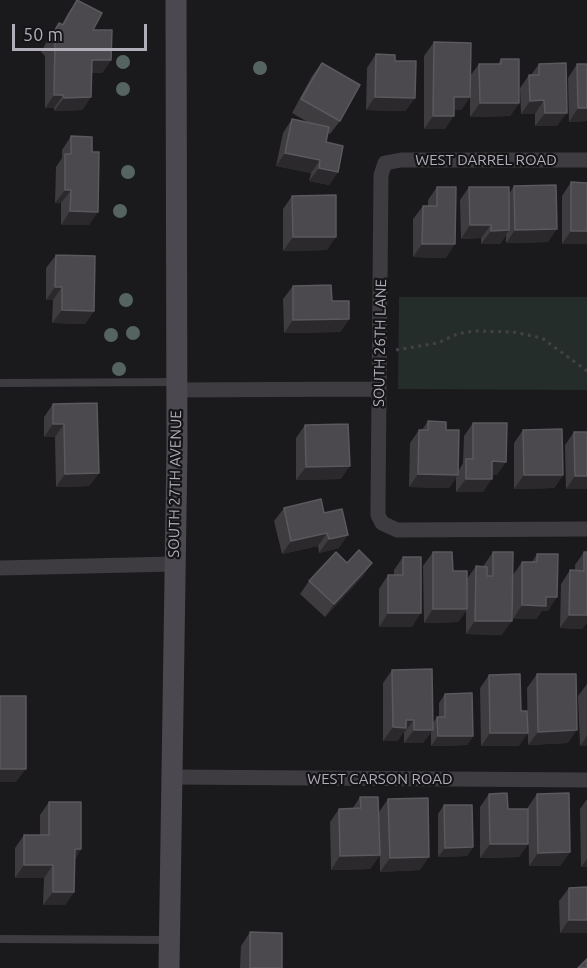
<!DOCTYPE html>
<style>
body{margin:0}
#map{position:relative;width:587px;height:968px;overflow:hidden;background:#1a191b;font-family:Ubuntu,sans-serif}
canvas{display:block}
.scale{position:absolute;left:12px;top:24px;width:135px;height:27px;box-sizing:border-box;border:3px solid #b1adb9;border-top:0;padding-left:8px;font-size:18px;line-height:21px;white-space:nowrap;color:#b1adb9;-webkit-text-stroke:4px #151416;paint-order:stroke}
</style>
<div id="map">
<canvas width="587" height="968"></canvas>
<div class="scale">50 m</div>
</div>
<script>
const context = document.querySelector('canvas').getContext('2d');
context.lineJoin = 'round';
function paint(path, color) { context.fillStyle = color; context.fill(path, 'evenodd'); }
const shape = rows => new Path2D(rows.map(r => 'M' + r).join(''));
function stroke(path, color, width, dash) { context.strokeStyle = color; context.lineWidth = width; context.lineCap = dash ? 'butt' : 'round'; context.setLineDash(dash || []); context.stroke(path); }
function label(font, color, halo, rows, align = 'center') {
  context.font = font + ' Ubuntu,sans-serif'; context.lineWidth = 4.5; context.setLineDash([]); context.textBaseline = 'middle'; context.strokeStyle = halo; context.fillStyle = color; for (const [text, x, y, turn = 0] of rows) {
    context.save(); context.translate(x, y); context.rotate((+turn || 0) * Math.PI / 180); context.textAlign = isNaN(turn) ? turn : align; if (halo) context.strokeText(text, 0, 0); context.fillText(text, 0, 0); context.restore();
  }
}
const green = shape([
 [399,297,587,297,587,390,398,389]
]);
const path = shape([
 [396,350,438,343,457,334,474,331,513,332,542,338,587,371]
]);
const lane = shape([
 [0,383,175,382],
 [0,939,166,940]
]);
const street = shape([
 [587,160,401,160,385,163,381,175,378,505,378,515,382,523,397,530,587,529],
 [176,390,379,389],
 [0,568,174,564],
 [173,777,587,780]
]);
const secondary = shape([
 [169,968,177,448,176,0]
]);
const trees = [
 [123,62],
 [260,68],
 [123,89],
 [128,172],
 [120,211],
 [126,300],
 [133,333],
 [111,335],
 [119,369]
];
const wall = shape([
 [77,0,93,30,111,60,102,73,92,73,91,97,82,110,54,111,54,108,45,108,45,56,41,52,50,36,59,23,62,24,68,13],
 [434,42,470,76,479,64,498,64,501,59,519,103,510,116,470,117,470,97,461,110,454,110,445,129,424,129,424,56],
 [376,54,395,61,415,98,405,111,366,110,367,68],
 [322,63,340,121,330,134,328,133,326,142,338,172,329,185,309,181,311,173,276,166,283,133,292,119,311,124,292,113,312,76],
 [539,64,557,126,535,126,535,114,521,114,520,88,529,75,531,75],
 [577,64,587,64,587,121,569,122,568,78],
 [71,136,92,152,89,225,61,225,61,203,55,203,56,167,62,158,62,150],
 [571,182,587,244,562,244,562,196],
 [514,186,548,242,506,243,506,235,500,244,481,244,481,238,461,239,460,200,469,187,509,194],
 [437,187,446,258,413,257,413,219,423,206,428,206,428,200],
 [292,196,327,250,283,251,283,209],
 [56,255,94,311,85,324,52,323,53,300,46,300,46,268],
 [293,286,332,301,349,319,340,332,284,333,283,299],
 [53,404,99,473,89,486,56,487,55,437,44,437,44,417],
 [428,421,446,430,459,470,463,463,464,436,473,423,497,475,492,475,483,492,456,492,456,478,449,488,409,487,410,443,419,430,422,430],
 [305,425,341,479,296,480,296,438],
 [523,430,563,475,554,488,514,489,514,443],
 [574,432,587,489,566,489,565,445],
 [284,508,324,513,339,548,319,553,318,546,282,554,274,521],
 [433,552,453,571,467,579,476,566,483,567,484,565,493,552,502,635,466,634,466,611,458,622,424,623,423,566],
 [584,552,587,622,582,629,560,628,561,584,570,570,575,570,575,565],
 [537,554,548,611,542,611,536,619,513,619,513,575,522,562,532,562],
 [403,557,412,627,379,627,379,589,388,575,394,575,394,570],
 [347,563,372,563,363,576,325,617,300,594,309,581],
 [392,670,433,723,437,717,439,717,439,703,445,694,473,736,467,745,431,746,431,732,423,743,404,743,404,733,403,733,397,741,383,741,383,683],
 [537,674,568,743,528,745,527,688],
 [489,675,519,746,481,746,480,688],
 [587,684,587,746,580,746,578,696],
 [489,794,528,844,519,857,480,858,480,807],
 [537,794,570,852,560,866,529,866,528,807],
 [360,797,379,812,388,799,420,870,380,872,379,817,380,855,370,869,331,870,330,822,339,809,353,808],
 [587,799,587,867,581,867,580,809],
 [49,802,81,849,75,859,74,892,65,905,43,905,44,878,15,878,15,848,24,835,40,835,40,815],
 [444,805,473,847,467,856,438,857,438,814],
 [587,887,587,933,560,933,559,901,569,888],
 [250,932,282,968,240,968,241,946]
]);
const shadedWall = shape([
 [92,60,111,60,102,73,83,73],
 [54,95,63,95,54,108,45,108],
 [91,97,82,110,54,111,64,98],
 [375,97,415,98,405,111,366,110],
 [454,97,470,97,461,110,445,110],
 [544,100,535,114,521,114,530,101],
 [480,103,519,103,510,116,470,117],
 [578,108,587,108,587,121,569,122],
 [545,113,567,113,557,126,535,126],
 [433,116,454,116,445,129,424,129],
 [285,153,320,160,311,173,276,166],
 [319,168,338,172,329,185,309,181],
 [65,190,71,190,61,203,55,203],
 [70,211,98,212,89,225,61,225],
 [470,225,491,225,481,238,461,239],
 [557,229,548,242,506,243,515,230],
 [509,230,500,244,481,244,491,231],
 [571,231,587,231,587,244,562,244],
 [293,237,336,237,327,250,283,251],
 [422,244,455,244,446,258,413,257],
 [55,287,62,287,53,300,46,300],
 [62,310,94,311,85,324,52,323],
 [349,319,340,332,284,333,293,320],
 [53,424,64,424,55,437,44,437],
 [492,461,506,462,497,475,483,475],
 [350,466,341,479,296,480,306,467],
 [99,473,89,486,56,487,65,474],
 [418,474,458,475,449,488,409,487],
 [524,475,563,475,554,488,514,489],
 [575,476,587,476,587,489,566,489],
 [466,479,492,479,483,492,456,492],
 [327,533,318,546,282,554,291,541],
 [348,535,339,548,319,553,329,539],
 [372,563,363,576,325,617,334,604],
 [546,597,557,597,548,611,542,611,536,619,513,619,522,605],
 [433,609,467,609,458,622,424,623],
 [388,613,421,613,412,627,379,627],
 [569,615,587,615,587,622,582,629,560,628],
 [475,621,512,621,502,635,466,634],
 [406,720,414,720,404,733,403,733,397,741,383,741,393,727],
 [414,730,433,730,423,743,404,743],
 [577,730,568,743,528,745,538,732],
 [490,733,528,733,519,746,481,746],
 [438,736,473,736,467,745,431,746],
 [587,736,587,746,580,746],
 [0,769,26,769,16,782,0,782],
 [490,844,528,844,519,857,480,858],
 [473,847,467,856,438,857,445,848],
 [75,849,81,849,72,863],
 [570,852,560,866,529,866,538,853],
 [380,855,370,869,331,870,340,856],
 [429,857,420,870,380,872,390,858],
 [587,859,587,867,581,867],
 [24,865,53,865,44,878,15,878],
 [53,892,74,892,65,905,43,905],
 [569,920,587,920,587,933,560,933]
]);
const building = shape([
 [77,0,102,13,93,30,112,30,111,60,92,60,91,97,64,98,63,95,54,95,55,43,50,39,59,23,63,25,77,0],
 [434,42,471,43,470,97,454,97,454,116,433,116,434,42],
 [376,54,395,55,395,61,416,61,415,98,375,97,376,54],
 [501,59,519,59,519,103,480,103,479,64,501,64,501,59],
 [322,63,360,85,340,121,301,99,322,63],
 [566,63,567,113,545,113,544,100,530,101,529,75,539,75,539,64,566,63],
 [577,64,587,64,587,108,578,108,577,64],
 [292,119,329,127,326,142,343,146,338,172,319,168,320,160,285,153,292,119],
 [71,136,92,137,92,152,99,152,98,212,70,211,71,190,65,190,65,154,71,154,71,136],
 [571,182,587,183,587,231,571,231,571,182],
 [556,185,557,229,515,230,514,186,556,185],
 [437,187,456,187,455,244,422,244,423,206,437,206,437,187],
 [469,187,509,187,509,230,491,231,491,225,470,225,469,187],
 [336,195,336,237,293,237,292,196,336,195],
 [56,255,95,256,94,311,62,310,62,287,55,287,56,255],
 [331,285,332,301,349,301,349,319,293,320,293,286,331,285],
 [97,403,99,473,65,474,64,424,53,424,53,404,97,403],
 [428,421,446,422,446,430,459,430,458,475,418,474,419,430,428,430,428,421],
 [473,423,507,423,506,462,492,461,492,479,466,479,466,459,473,459,473,423],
 [348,424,350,466,306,467,305,425,348,424],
 [562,429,563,475,524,475,523,430,562,429],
 [574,432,587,432,587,476,575,476,574,432],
 [321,499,324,513,342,509,348,535,329,539,327,533,291,541,284,508,321,499],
 [359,550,372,563,334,604,309,581,336,552,347,563,359,550],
 [433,552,452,552,453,571,467,571,467,609,433,609,433,552],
 [493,552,513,552,512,621,475,621,476,566,487,567,487,576,493,576,493,552],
 [584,552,587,552,587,615,569,615,570,570,584,571,584,552],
 [537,554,558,554,557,597,546,597,546,606,522,605,522,562,537,562,537,554],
 [403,557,421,557,421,613,388,613,388,575,403,575,403,557],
 [432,669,433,730,414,730,414,720,406,720,406,728,393,727,392,670,432,669],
 [520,674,521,711,527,711,528,733,490,733,489,675,520,674],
 [537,674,576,674,577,730,538,732,537,674],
 [472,693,473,736,438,736,437,717,445,717,445,694,472,693],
 [0,696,26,696,26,769,0,769,0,696],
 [507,793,508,809,528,809,528,844,490,844,489,794,507,793],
 [569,793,570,852,538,853,537,794,569,793],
 [360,797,378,797,380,855,340,856,339,809,361,808,360,797],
 [428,798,429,857,390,858,388,799,428,798],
 [49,802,81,802,81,849,75,849,74,892,53,892,53,865,24,865,24,835,49,835,49,802],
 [444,805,472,805,473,847,445,848,444,805],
 [587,887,587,920,569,920,569,888,587,887],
 [250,932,282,933,282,968,250,968,250,932],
 [587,959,587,968,578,968,587,959]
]);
const streetNames = [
 ["WEST DARREL ROAD",486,160],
 ["SOUTH 26TH LANE",380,343,-89],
 ["SOUTH 27TH AVENUE",175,484,-89],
 ["WEST CARSON ROAD",380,779]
];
paint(green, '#252d2b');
stroke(path, '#434146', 3, [3, 4.5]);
stroke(lane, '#3f3c41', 8);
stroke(street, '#3f3c41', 15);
stroke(secondary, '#4b494f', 21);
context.fillStyle = '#556460';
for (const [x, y] of trees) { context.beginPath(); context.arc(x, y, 7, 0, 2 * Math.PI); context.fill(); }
paint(wall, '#3f3c40');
paint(shadedWall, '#2b292c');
paint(building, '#4b494d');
stroke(building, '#5b585e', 1.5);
label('15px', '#b1adb9', '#151416', streetNames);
</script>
